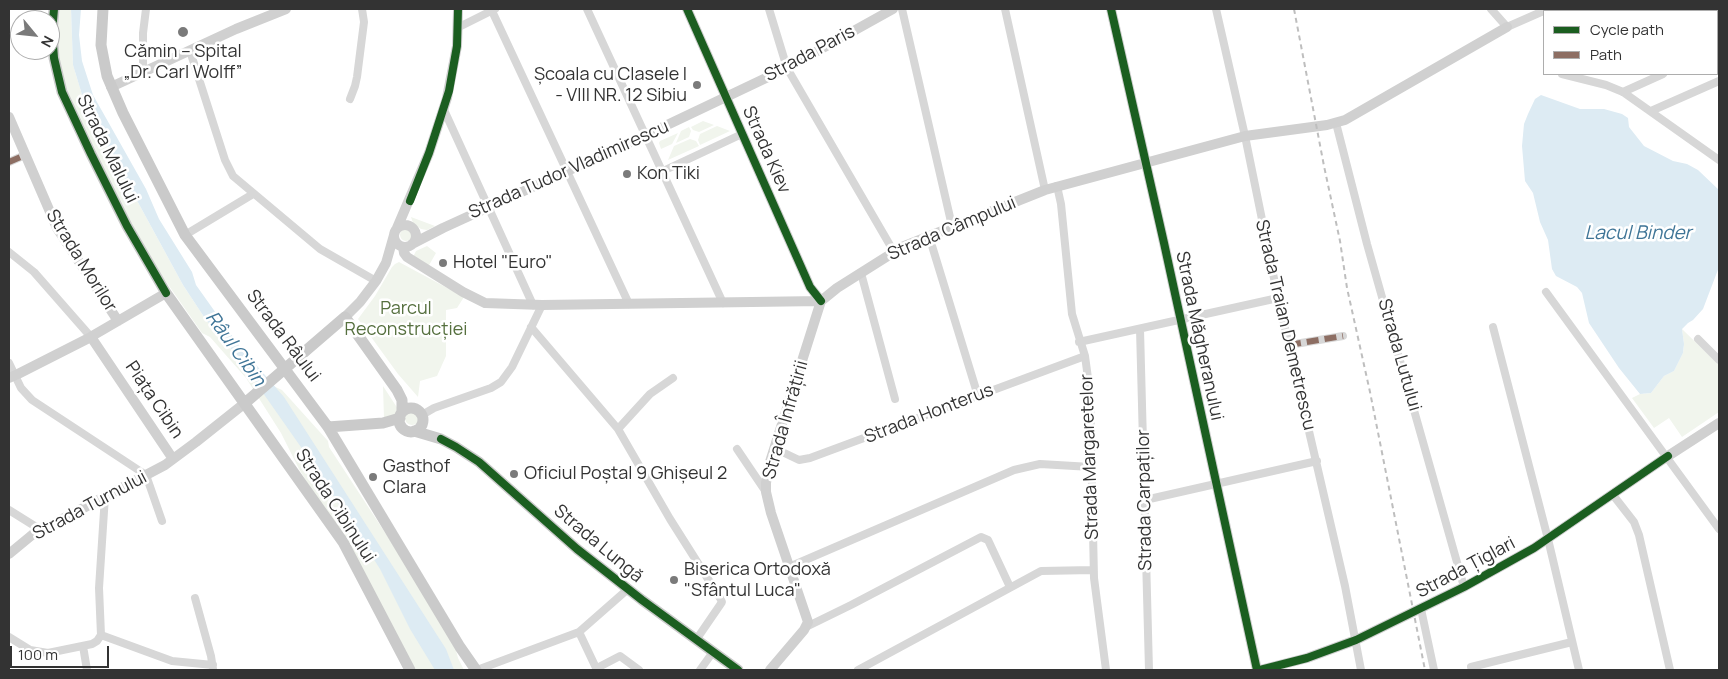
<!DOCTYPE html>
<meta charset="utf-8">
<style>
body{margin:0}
#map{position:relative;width:1728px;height:679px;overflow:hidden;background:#fff;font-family:Manrope,sans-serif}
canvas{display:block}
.frame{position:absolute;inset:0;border:10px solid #333;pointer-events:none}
.legend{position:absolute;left:1543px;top:10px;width:175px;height:65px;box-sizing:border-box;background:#fff;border:1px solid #adadad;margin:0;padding:6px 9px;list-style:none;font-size:15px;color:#333}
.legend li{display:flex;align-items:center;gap:10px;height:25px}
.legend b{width:25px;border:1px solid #adadad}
.north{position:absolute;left:10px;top:10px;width:50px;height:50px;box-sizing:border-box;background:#fff;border:1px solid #adadad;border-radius:50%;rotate:118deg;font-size:14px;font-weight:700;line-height:20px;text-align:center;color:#333}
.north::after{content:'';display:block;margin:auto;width:18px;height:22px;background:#7a7a7a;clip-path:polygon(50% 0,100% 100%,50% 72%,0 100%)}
.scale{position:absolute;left:10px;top:646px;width:99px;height:22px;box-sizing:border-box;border:2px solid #333;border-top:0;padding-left:6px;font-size:15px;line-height:18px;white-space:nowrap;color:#333;-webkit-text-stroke:4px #fff;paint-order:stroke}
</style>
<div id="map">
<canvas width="1728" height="679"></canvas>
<div class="frame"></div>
<ul class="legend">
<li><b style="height:6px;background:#1b5e20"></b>Cycle path</li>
<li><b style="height:6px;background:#8d6e63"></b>Path</li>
</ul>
<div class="north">N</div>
<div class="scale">100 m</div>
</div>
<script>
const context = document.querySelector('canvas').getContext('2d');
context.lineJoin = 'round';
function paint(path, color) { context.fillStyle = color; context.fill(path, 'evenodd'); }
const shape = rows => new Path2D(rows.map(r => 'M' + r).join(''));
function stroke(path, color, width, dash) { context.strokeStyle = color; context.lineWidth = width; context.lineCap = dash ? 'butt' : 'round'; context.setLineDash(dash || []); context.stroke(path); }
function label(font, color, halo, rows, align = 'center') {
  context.font = font + ' Manrope,sans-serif'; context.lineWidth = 5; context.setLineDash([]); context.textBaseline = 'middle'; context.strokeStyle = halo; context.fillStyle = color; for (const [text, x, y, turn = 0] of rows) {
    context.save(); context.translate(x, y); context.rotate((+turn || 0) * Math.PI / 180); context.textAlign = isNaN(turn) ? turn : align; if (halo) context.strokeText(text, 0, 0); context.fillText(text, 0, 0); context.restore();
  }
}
const green = shape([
 [54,9,71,9,73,65,83,98,104,140,183,285,206,320,226,342,249,375,282,390,328,441,329,447,399,554,454,643,458,658,464,670,410,670,343,542,299,469,281,433,246,378,210,337,202,333,127,226,62,92],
 [703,121,714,125,699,132,693,130,691,127],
 [717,126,730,131,700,145,698,140,700,134],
 [689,127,691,131,689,137,676,143,681,131],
 [678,133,672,144,661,149,659,143,660,141],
 [690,139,696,141,699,146,668,160,674,146],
 [411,217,435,226,427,230,421,229,413,223],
 '400 235a6 6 0 1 1 12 0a6 6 0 1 1-12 0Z',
 [427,246,436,253,428,267,414,257,414,255,416,251],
 [399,262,464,297,457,308,446,310,446,356,437,376,420,381,418,397,398,374,358,319,375,296,392,267,395,264],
 [1682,329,1719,365,1719,412,1682,437,1669,418,1654,428,1632,398,1640,394,1651,393,1664,376,1674,371,1683,353,1684,344],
 [383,386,398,409,397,415,384,419],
 '405 418a7 7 0 1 1 14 0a7 7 0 1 1-14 0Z'
]);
const water = shape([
 [71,9,81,9,79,35,82,61,93,95,146,189,159,219,192,272,196,285,238,344,284,397,446,649,454,670,435,670,410,629,380,569,317,470,249,373,226,342,206,320,183,285,104,140,83,98,73,65],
 [1541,95,1580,109,1604,109,1622,114,1628,118,1629,127,1644,146,1673,161,1687,164,1698,170,1719,190,1719,267,1703,309,1693,320,1688,323,1682,329,1684,344,1683,353,1674,371,1664,376,1651,393,1640,394,1619,368,1589,323,1582,293,1577,287,1556,276,1552,269,1548,240,1540,222,1533,193,1525,181,1522,146,1524,124,1528,114,1535,99]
]);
const street = shape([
 [587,9,723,303],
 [769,9,787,68,894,252],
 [902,9,952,226],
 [1005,9,1045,190],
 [1216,9,1245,136,1278,298,1345,586,1361,670],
 [1491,9,1507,27,1548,9],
 [1556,9,1557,11],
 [492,11,629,304],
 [459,27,495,9],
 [1717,50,1719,49],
 [190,51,225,160,233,176,320,249,376,281],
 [143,73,143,33,146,9],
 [1562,74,1606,85,1623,92,1719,160],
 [1623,92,1663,74],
 [350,99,355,86,357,77,364,22,362,9],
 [444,110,533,305],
 [1651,111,1719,81],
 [1336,123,1367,244,1464,587],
 [9,162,25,155],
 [663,171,742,134],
 [1057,186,1061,204,1072,314,1085,356,1090,393,1094,578,1106,670],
 [185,235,253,194],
 [929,236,978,396],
 [9,252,34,272,91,337],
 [861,273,895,399],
 [1546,292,1719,529],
 [531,327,618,429,670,519,720,598,722,602,720,605,696,640],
 [1493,327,1548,539,1579,670],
 [1140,329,1149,670],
 [1698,339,1719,360],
 [1079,342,1278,298],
 [1289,345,1343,336],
 [9,363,21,388,32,400,146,475,162,521],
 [422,415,434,408,491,388,501,382,512,367,542,305],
 [618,429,650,394,673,378],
 [774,448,799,460,810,458,1085,356],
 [737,449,766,492],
 [1613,495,1634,522,1639,535,1670,670],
 [1145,500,1317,461],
 [9,510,41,530],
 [789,567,1014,470,1040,464,1091,467],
 [195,598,211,656,213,669],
 [1421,609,1434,670],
 [806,627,851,605,981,537,988,540,1010,587],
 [579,632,597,670],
 [101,635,99,588,105,496],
 [101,635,172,661,213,665],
 [9,637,30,650,48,653,92,644,97,641,101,635],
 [83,646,87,670],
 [1471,667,1572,642],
 [597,668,620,656,639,670],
 [477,670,579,632,628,589],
 [700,670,713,652],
 [858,670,1041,571,1093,570]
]);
const secondary = shape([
 [687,9,810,287,821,301,769,465,766,483,766,492,771,513,808,622,804,630,770,670],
 [1111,9,1164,243,1257,670],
 [111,87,236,29,286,9],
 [9,117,57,228,118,321],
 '394 236a11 11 0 1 1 22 0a11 11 0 1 1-22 0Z',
 [397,228,429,153,447,98,457,46,458,9],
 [412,244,443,228,646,135,787,68,893,9],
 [403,247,404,253,407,257,463,292,485,303,542,305,821,301,837,288,902,247,1045,190,1245,136,1327,125,1345,120,1507,27],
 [345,317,360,302,376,281,386,263,394,235],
 [91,337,173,459],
 [9,378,18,374,87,339,166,293],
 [9,554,32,535,165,465,196,442,245,403],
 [1260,670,1307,658,1356,640,1464,587,1534,548,1668,456,1719,423]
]);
const primary = shape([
 [54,9,52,32,54,58,62,92,91,154,127,226,166,293,343,542,410,670],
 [103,9,101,45,107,76,123,113,185,235,328,427,460,647,476,670],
 [245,403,345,317,397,390,402,400,402,412],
 '399 420a12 12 0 1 1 24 0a12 12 0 1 1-24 0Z',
 [328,427,383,423,400,418],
 [414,431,441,439,456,447,479,462,577,549,642,600,738,670]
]);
const rail = shape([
 [1294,9,1324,166,1340,241,1347,288,1370,392,1425,670]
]);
const quiet = shape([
 [9,162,25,155],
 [1289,345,1343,336]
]);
const cycleway = shape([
 [54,9,52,32,54,58,62,92,91,154,127,226,166,293],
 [687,9,810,287,821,301],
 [1111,9,1164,243,1257,670],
 [410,201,429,153,449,91,457,46,458,9],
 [441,439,456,447,479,462,577,549,642,600,738,670],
 [1260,670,1307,658,1356,640,1464,587,1534,548,1668,456]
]);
const markers = [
 [183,32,6,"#7a7a7a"],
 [697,85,5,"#7a7a7a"],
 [627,174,5,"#7a7a7a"],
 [443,263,5,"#7a7a7a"],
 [514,474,5,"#7a7a7a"],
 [373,477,5,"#7a7a7a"],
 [674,580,5,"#7a7a7a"]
];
const poiNames = [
 ["Cămin – Spital",183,52,"center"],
 ["„Dr. Carl Wolff”",183,73,"center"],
 ["Școala cu Clasele I",687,75,"right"],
 ["- VIII NR. 12 Sibiu",687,96,"right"],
 ["Kon Tiki",637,174],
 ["Hotel \"Euro\"",453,263],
 ["Gasthof",383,467],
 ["Clara",383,488],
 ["Oficiul Poștal 9 Ghișeul 2",524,474],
 ["Biserica Ortodoxă",684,570],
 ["\"Sfântul Luca\"",684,591]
];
const streetNames = [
 ["Strada Paris",810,54,-28],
 ["Strada Malului",107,149,64],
 ["Strada Kiev",766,150,66],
 ["Strada Tudor Vladimirescu",569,170,-24],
 ["Strada Câmpului",952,229,-23],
 ["Strada Morilor",81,261,58],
 ["Strada Traian Demetrescu",1285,325,77],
 ["Strada Râului",283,336,53],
 ["Strada Măgheranului",1199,336,78],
 ["Strada Lutului",1399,355,74],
 ["Piața Cibin",154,400,56],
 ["Strada Honterus",929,414,-21],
 ["Strada Înfrățirii",786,420,-74],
 ["Strada Margaretelor",1090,457,-92],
 ["Strada Carpaților",1145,500,-91],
 ["Strada Turnului",90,506,-28],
 ["Strada Cibinului",335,506,57],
 ["Strada Lungă",598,544,40],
 ["Strada Țiglari",1466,568,-28]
];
const parkNames = [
 ["Parcul",406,309],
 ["Reconstrucției",406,330]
];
const waterNames = [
 ["Lacul Binder",1638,234],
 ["Râul Cibin",235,349,54]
];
paint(green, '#f1f5ed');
paint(water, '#ddebf3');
stroke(street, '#d7d7d7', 8);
stroke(secondary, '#d0d0d0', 10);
stroke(primary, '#cacaca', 11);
stroke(rail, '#bebebe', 2, [5, 4]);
stroke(quiet, '#8d6e63', 6, [12, 6]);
stroke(cycleway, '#1b5e20', 8);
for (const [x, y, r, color] of markers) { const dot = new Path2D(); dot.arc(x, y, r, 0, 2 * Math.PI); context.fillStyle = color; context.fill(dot); stroke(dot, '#fff', 2); }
label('18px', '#333', '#fff', poiNames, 'left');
label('18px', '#333', '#fff', streetNames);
label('18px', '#56703f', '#fff', parkNames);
label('italic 19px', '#3f7597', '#fff', waterNames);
</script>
